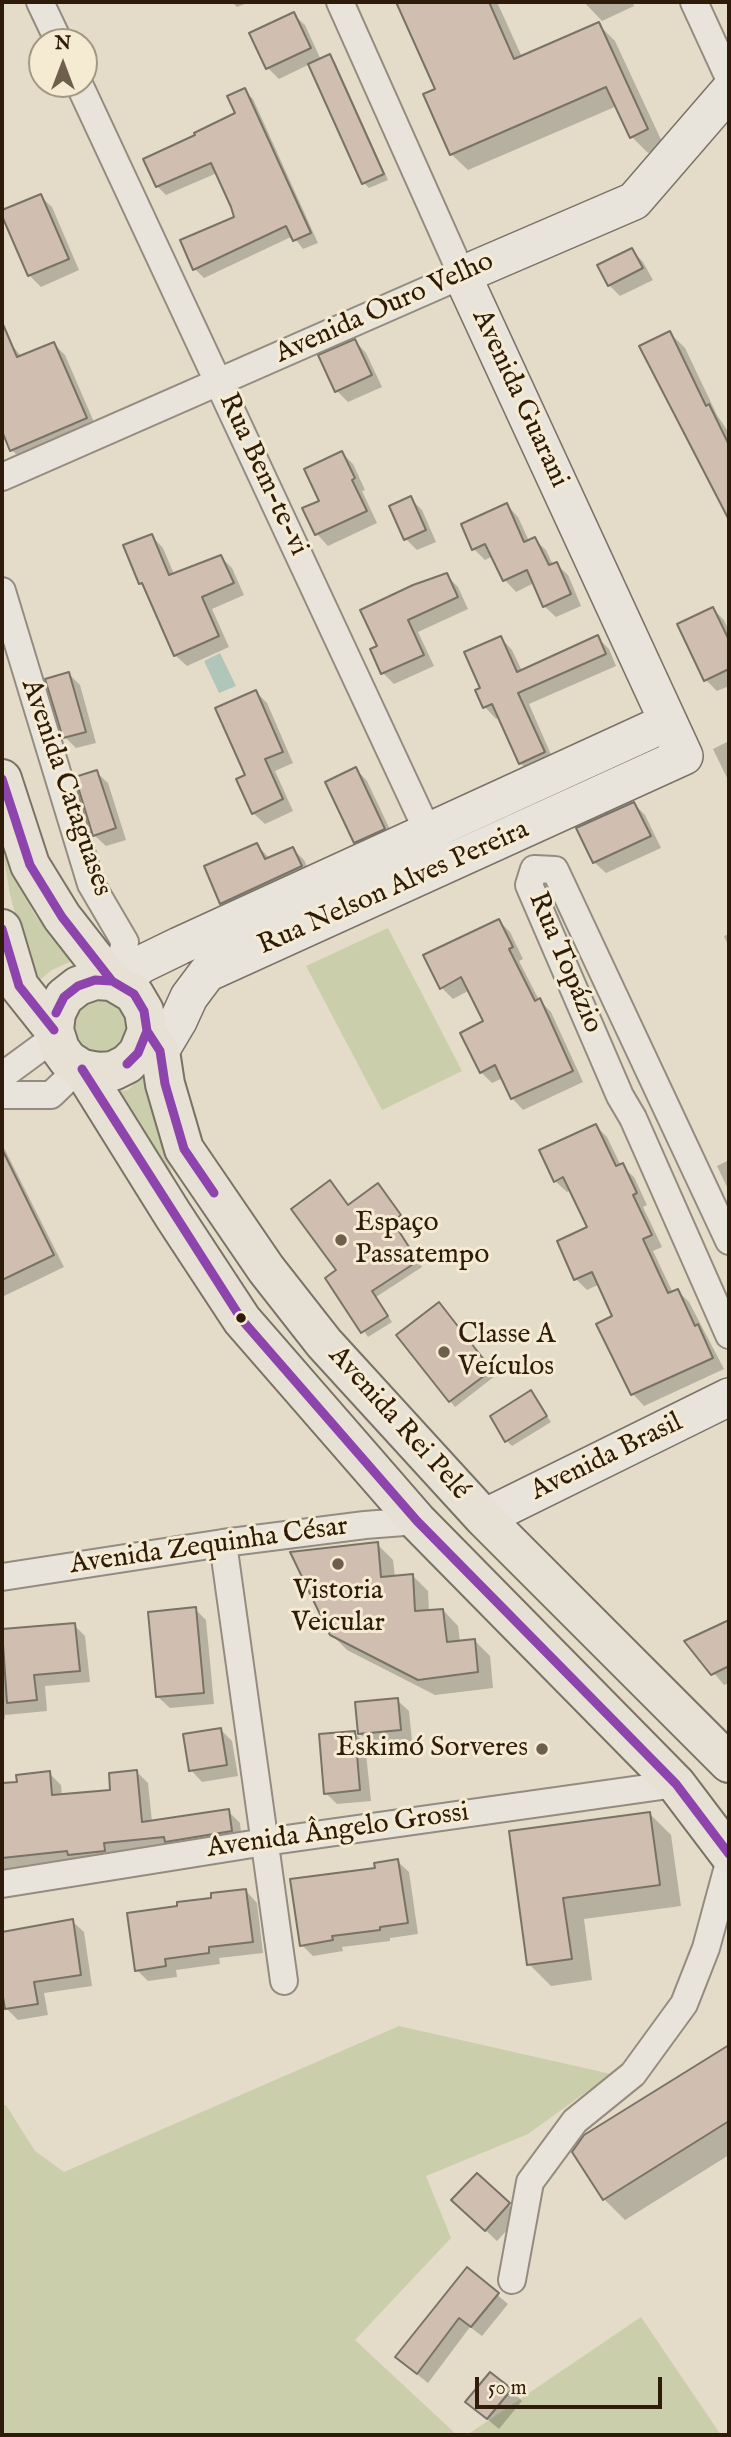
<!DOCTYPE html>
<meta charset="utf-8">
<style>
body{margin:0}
#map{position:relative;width:731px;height:2437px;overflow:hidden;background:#e4dcc8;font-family:"IM FELL English",serif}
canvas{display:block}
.frame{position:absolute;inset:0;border:4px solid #2e1b09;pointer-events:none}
.north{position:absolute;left:28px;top:28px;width:70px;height:70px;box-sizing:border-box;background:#f5ebd3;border:2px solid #a59882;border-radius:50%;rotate:0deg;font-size:19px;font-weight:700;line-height:28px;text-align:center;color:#2e1b09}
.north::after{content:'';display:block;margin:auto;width:24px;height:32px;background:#6e5f4c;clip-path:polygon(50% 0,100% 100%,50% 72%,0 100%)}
.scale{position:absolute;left:475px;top:2377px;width:187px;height:32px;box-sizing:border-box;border:4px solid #2e1b09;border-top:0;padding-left:9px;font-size:21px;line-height:24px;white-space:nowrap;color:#2e1b09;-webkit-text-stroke:5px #f5ebd3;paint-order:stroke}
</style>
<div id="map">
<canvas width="731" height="2437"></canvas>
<div class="frame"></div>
<div class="north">N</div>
<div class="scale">50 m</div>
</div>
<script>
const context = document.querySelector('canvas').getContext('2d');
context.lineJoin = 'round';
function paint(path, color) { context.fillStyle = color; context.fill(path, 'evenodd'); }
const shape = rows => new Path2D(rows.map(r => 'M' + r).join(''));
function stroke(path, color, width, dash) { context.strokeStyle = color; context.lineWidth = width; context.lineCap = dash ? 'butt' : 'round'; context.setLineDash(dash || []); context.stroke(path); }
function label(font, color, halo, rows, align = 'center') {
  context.font = font + ' "IM FELL English",serif'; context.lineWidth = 6; context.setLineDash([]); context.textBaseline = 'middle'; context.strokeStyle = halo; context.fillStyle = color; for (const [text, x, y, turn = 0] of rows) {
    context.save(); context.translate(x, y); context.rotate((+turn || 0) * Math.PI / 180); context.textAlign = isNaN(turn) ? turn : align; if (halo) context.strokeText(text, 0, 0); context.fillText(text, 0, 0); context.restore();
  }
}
const green = shape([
 [3,853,35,915,72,961,52,970,35,984,10,895],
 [388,928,462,1071,382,1110,306,966],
 [102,989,135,1016,119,1056,75,1053,65,1011],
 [145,1073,172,1174,147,1140,107,1093,128,1090],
 [399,2026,611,2074,528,2134,426,2176,451,2238,355,2340,457,2435,2,2435,2,2105,6,2105,35,2151,64,2172],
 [641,2317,721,2435,467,2435]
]);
const water = shape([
 [220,653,236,686,219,693,204,661]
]);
const shadow = shape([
 [232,2,250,2,237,7],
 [398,2,497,2,522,57,598,24,615,41,664,146,648,153,632,137,617,106,468,170,451,154,437,90],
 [584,2,632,2,634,6,602,21],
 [293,14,305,25,321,60,330,56,335,62,388,180,369,188,364,183,310,64,279,79,268,68],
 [244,90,253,99,318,243,303,249,293,236,204,278,195,269,182,241,236,218,217,173,166,195,157,186,237,114],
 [40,196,52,207,79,270,41,287,29,275,2,212],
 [632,250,643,262,653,280,620,296,609,285],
 [670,333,685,348,717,415,729,433,729,516,671,401],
 [355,341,366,353,382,387,348,402,337,391],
 [10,343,22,357,54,344,65,355,97,429,23,461,12,450,2,426,2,346],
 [342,453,353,464,365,490,362,491,377,523,328,546,317,534,305,509,321,501],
 [410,498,422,510,436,542,417,550,406,539],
 [507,505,518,517,529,541,534,539,546,550,553,565,556,564,568,575,581,606,556,617,544,606,534,583,516,592,505,580,493,556,485,560,474,549],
 [152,536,163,548,174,574,221,557,232,568,244,595,212,609,229,647,187,666,175,655,146,589,140,583],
 [446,575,458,587,468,609,418,632,434,666,394,684,383,673,379,647],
 [713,609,724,620,729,631,729,686,717,691,706,680],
 [597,637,609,649,616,666,529,704,555,764,532,774,520,763,500,717,496,719,485,707,482,689,501,638,512,650,522,671],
 [69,674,80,685,96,743,76,748,65,737],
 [256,692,267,703,293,763,275,771,293,811,265,824,253,813,247,776],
 [729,741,729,782,713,749],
 [356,769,367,781,395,840,367,853,355,842],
 [96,772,108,783,126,840,106,846,94,835],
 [634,804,645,815,661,848,606,873,594,862],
 [257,845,270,859,293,849,304,860,312,878,233,914,222,903],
 [499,921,510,932,523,959,519,961,539,1000,551,1012,583,1082,523,1110,512,1098,503,1078,492,1083,481,1072,486,1022,470,990,453,999,441,987],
 [729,934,729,947,724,936],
 [596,1126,607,1137,621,1166,634,1177,647,1205,643,1207,662,1247,653,1251,673,1293,678,1291,689,1302,724,1369,644,1406,633,1394,615,1316,600,1284,587,1290,576,1279,589,1228,571,1190,567,1192,555,1181],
 [2,1144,64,1267,2,1297],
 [729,1160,729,1191,717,1166],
 [383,1191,405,1221,397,1227,422,1267,376,1297,392,1322,368,1337,328,1278,339,1271],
 [444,1309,495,1376,455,1407,398,1335],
 [531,1393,551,1422,512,1446,507,1441],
 [377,1544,393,1560,395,1577,412,1575,428,1591,429,1612,443,1610,458,1626,460,1642,474,1640,490,1656,493,1688,435,1695,347,1650,331,1634],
 [195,1609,206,1620,214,1704,170,1708,158,1697],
 [729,1622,729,1683,724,1685,687,1641],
 [74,1625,85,1636,90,1682,45,1686,47,1711,5,1715,5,1719,2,1719,2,1638],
 [397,1700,409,1711,412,1741,372,1745,360,1734],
 [221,1730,232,1741,238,1776,202,1782,191,1770],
 [354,1732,365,1744,371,1801,337,1804,326,1793],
 [137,1772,148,1783,152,1822,228,1811,240,1823,242,1842,2,1872,2,1785,19,1784,49,1773,61,1785,62,1796,112,1791],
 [650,1814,671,1835,681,1906,584,1919,592,1980,551,1986,529,1964,511,1832],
 [397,1861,409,1872,418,1934,390,1938,390,1941,342,1947,343,1951,313,1956,302,1945,377,1870],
 [246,1891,257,1903,263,1953,219,1958,220,1964,176,1970,177,1977,148,1981,137,1970,179,1907],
 [72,1921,84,1932,92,1986,44,1993,48,2015,18,2020,6,2008,4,1993,2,1994,2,1933],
 [729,2047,729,2155,625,2220,604,2199,586,2136],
 [477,2175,520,2216,497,2241,465,2211],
 [468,2270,508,2304,482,2336,470,2327,428,2383,408,2367],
 [511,2390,522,2401,499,2429,467,2402]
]);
const building = shape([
 [396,2,489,2,514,59,599,22,648,129,630,138,606,87,450,155,423,94,435,89,396,2],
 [294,12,311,48,266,69,249,33,294,12],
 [330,54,384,174,362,184,308,64,330,54],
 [245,88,311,233,293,241,286,226,193,270,180,240,234,217,231,207,211,163,156,187,143,159,195,135,194,133,235,113,227,96,245,88],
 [41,194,69,259,28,276,2,216,2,210,41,194],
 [632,248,643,268,608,286,597,265,632,248],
 [2,322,17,357,54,342,87,418,10,451,2,431,2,322],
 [670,331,706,406,709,404,729,445,729,520,639,346,670,331],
 [355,339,372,375,335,392,318,355,355,339],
 [342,451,355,478,352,480,367,511,315,535,302,508,319,501,304,469,342,451],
 [411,496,426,530,404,540,389,506,411,496],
 [507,503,524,542,535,537,549,565,557,562,571,594,543,607,527,570,503,581,485,544,472,550,461,524,507,503],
 [152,534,169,575,221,555,234,583,202,597,219,636,174,656,142,583,139,584,123,545,152,534],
 [447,573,458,597,408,620,424,655,381,674,370,649,377,646,360,610,413,585,447,573],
 [713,607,729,640,729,669,704,681,677,624,713,607],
 [598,635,606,654,518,693,545,752,519,764,492,704,483,708,475,690,480,688,464,652,501,636,517,672,598,635],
 [69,672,86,732,63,738,45,679,69,672],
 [256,690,283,752,265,759,283,799,252,814,236,779,245,775,215,708,256,690],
 [356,767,385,829,354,843,325,782,356,767],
 [97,770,116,828,93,836,75,777,97,770],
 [634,802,651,836,593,863,576,828,634,802],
 [257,843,265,859,293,847,302,866,220,904,204,866,257,843],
 [499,919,513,947,509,949,535,1001,540,998,573,1071,511,1099,495,1065,480,1073,460,1033,483,1021,461,977,440,989,423,955,499,919],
 [596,1124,616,1166,623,1163,637,1193,633,1195,652,1235,643,1239,668,1293,678,1289,695,1326,698,1324,713,1358,631,1395,596,1324,612,1316,592,1272,574,1280,557,1241,587,1227,563,1177,554,1182,539,1150,596,1124],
 [2,1149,54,1255,2,1280,2,1149],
 [330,1180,348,1205,378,1183,401,1215,393,1222,418,1261,372,1291,388,1316,361,1333,325,1278,336,1270,291,1209,330,1180],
 [439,1302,492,1370,449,1402,396,1335,439,1302],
 [531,1390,547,1416,505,1442,490,1416,531,1390],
 [378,1542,381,1577,413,1574,415,1611,443,1609,447,1642,475,1639,478,1672,418,1680,330,1635,290,1552,378,1542],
 [196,1607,204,1693,156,1697,148,1612,196,1607],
 [729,1620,729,1666,711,1675,684,1641,729,1620],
 [75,1623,80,1671,34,1675,37,1700,7,1703,2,1629,75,1623],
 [398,1698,401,1730,358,1734,355,1702,398,1698],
 [221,1728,227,1765,189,1771,183,1734,221,1728],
 [355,1731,360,1790,324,1794,319,1734,355,1731],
 [137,1770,142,1822,229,1809,232,1831,165,1842,164,1837,104,1843,105,1851,68,1855,67,1851,2,1858,2,1783,17,1782,16,1775,50,1771,52,1795,110,1790,109,1773,137,1770],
 [650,1812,660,1885,563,1898,572,1959,527,1965,509,1831,650,1812],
 [398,1859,408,1923,380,1927,380,1930,332,1936,333,1940,300,1946,290,1879,375,1868,374,1863,398,1859],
 [246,1889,253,1942,209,1947,209,1953,165,1959,166,1966,135,1971,127,1913,177,1906,177,1902,211,1898,211,1893,246,1889],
 [73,1919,81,1975,34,1982,38,2004,5,2009,2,1991,2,1932,73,1919],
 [729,2045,729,2121,603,2200,572,2152,584,2135,729,2045],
 [477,2173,510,2203,485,2231,451,2200,477,2173],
 [467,2267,499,2293,471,2327,459,2318,417,2374,395,2357,467,2267],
 [490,2372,512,2389,487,2419,465,2402,490,2372]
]);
const street = shape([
 [40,2,59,42],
 [694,2,729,78],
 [79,84,435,847],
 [2,477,462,275,340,2],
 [2,591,91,884,125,942,115,982],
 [2,1076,55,1037],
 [2,1095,51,1095,79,1068],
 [729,1241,555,870,534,869,529,885,620,1096,633,1118,729,1335],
 [223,1543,284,1981],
 [2,1577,223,1543,365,1525,417,1521],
 [2,1884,265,1842,676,1784],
 [512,2280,530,2182,575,2121,633,2074,684,2004,706,1948,729,1863]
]);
const secondary = shape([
 [117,983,142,964,179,946,668,722],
 [138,1053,160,1051,178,1021,189,997,207,973,684,756,462,275,634,201,729,91],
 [484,1518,729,1397]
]);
const primary = shape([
 [2,779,30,865,62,917,112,981,134,994,144,1011,147,1031,138,1053,127,1064,113,1071,98,1072,82,1069,68,1060,60,1049,54,1030,56,1013,64,997,78,986,95,980,112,981],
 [2,929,19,986,54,1030],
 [147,1031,160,1051,165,1084,184,1149,266,1269,324,1343,484,1518,729,1763],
 [82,1069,173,1215,242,1320,417,1521,676,1784,729,1854]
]);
const bus1 = shape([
 [2,779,30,865,62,917,112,981,134,994,144,1011,145,1018],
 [2,929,19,986,54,1030],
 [56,1013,64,997,78,986,95,980,112,981,134,994,144,1011,147,1031,138,1053,127,1064],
 [147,1031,160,1051,165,1084,184,1149,214,1193],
 [82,1069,242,1320,417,1521,676,1784,729,1854]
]);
const markers = [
 [341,1240,7,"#6e5f4c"],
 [241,1318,6,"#2e1b09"],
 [444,1352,7,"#6e5f4c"],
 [338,1564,7,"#6e5f4c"],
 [542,1749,7,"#6e5f4c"]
];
const streetNames = [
 ["Avenida Ouro Velho",385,309,-24],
 ["Avenida Guarani",519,399,65],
 ["Rua Bem-te-vi",262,475,65],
 ["Avenida Cataguases",65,788,71],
 ["Rua Nelson Alves Pereira",394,889,-24],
 ["Rua Topázio",564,963,67],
 ["Avenida Rei Pelé",398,1424,48],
 ["Avenida Brasil",607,1458,-26],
 ["Avenida Zequinha César",209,1547,-8],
 ["Avenida Ângelo Grossi",338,1832,-8]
];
const poiNames = [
 ["Espaço",355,1224],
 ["Passatempo",355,1256],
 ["Classe A",458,1336],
 ["Veículos",458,1368],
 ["Vistoria",338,1592,"center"],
 ["Veicular",338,1624,"center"],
 ["Eskimó Sorveres",528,1749,"right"]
];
paint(green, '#cbceab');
paint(water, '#b1c6bb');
paint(shadow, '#0003');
paint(building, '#d0bfb1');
stroke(building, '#797266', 2);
stroke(street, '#938c7f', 30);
stroke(secondary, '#797266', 40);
stroke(primary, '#797266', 42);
stroke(street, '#e9e4db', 26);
stroke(secondary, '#e9e4db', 37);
stroke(primary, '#e6e0d5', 38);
stroke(bus1, '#8e44ad', 9);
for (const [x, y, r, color] of markers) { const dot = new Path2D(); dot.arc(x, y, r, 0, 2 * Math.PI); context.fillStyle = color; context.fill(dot); stroke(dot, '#f5ebd3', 2.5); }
label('28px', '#2e1b09', '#f5ebd3', streetNames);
label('28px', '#2e1b09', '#f5ebd3', poiNames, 'left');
</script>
